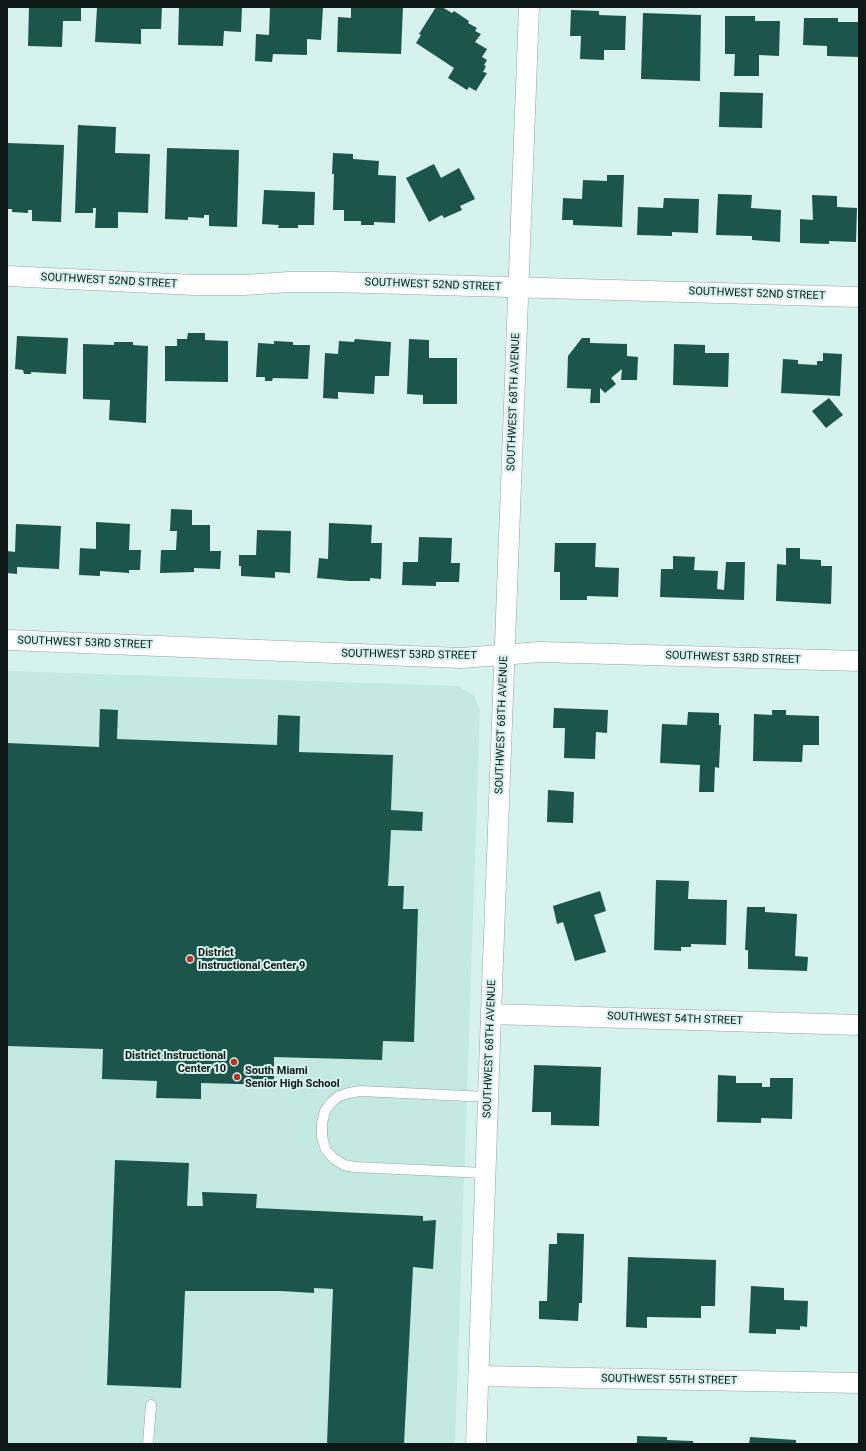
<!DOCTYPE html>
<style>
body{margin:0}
#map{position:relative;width:866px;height:1451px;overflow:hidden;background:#d6f2ec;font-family:Roboto,sans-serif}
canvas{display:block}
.frame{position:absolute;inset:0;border:8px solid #0e1816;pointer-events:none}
</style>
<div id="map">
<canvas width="866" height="1451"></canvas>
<div class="frame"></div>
</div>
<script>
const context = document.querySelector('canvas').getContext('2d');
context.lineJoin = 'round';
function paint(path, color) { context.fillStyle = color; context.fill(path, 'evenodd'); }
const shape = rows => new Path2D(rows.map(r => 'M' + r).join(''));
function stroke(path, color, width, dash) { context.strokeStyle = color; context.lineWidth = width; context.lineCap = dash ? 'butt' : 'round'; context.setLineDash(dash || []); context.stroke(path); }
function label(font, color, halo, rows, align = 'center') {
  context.font = font + ' Roboto,sans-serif'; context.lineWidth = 4; context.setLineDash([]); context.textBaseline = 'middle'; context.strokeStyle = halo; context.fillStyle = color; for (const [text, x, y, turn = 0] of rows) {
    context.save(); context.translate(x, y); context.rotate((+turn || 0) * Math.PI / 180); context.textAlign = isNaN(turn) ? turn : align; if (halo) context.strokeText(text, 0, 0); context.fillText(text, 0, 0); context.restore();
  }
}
const built = shape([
 [7,671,458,686,474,696,480,710,455,1444,7,1444]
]);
const building = shape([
 [29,7,81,7,81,21,63,21,62,47,28,46],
 [97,7,162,7,161,29,141,29,141,44,95,42],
 [179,7,242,7,241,32,224,31,223,46,178,45],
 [270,7,323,7,321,40,307,39,307,55,273,54,272,62,255,61,256,34,269,35],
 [351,7,403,7,401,54,337,52,338,17,351,18],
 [436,7,442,7,452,13,454,11,469,21,468,23,477,28,475,31,481,34,475,42,487,49,482,57,487,60,484,65,486,66,483,72,487,73,476,91,469,87,467,90,448,78,454,68,416,43,421,35,419,34],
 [571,10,599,11,599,15,626,16,625,50,604,50,604,60,580,59,581,36,570,36],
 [643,13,701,15,700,81,641,79],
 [725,16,755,16,755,21,780,21,779,56,759,55,759,76,734,76,735,54,725,54],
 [804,18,838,18,838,22,859,22,859,57,827,56,827,46,803,45],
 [720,92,763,93,762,128,719,127],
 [78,125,116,127,115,153,150,154,148,213,118,212,118,228,95,228,96,208,93,208,93,213,75,213],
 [7,143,64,145,61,222,32,221,32,210,28,210,28,213,12,212,12,209,7,209],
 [167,148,239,150,237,227,209,226,209,215,204,215,204,218,188,217,188,220,165,219],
 [333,153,353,154,353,159,379,161,378,175,396,176,395,223,374,222,374,225,361,225,361,221,344,221,344,210,333,210,334,174,332,174],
 [434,164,441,178,459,168,475,199,460,206,462,210,444,218,442,215,429,222,406,178],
 [607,175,624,175,622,227,573,225,573,220,562,220,563,198,582,199,583,180,607,181],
 [264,190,315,192,314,225,298,225,298,228,278,228,279,225,262,224],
 [718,194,752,195,751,208,781,210,780,242,752,240,752,236,716,235],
 [812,195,837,196,837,207,857,208,856,242,829,241,829,244,800,243,800,219,813,220],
 [664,198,699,199,698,233,672,232,672,236,637,235,638,207,663,208],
 [188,333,205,333,205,340,228,341,228,382,165,381,165,346,177,346,177,339,187,339],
 [17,336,68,338,66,374,31,372,31,374,24,374,23,370,15,369],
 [582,338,590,338,590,343,627,344,627,356,638,357,637,380,621,380,622,369,611,378,616,384,605,393,600,388,600,403,590,403,591,389,567,388,568,356],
 [355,339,391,342,389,376,375,376,374,394,338,392,338,399,323,398,325,353,338,354,339,341,354,342],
 [409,339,429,340,429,358,457,358,457,404,423,404,423,395,407,394],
 [274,341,293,342,293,345,310,345,308,379,273,378,272,381,265,381,265,377,256,377,258,343,274,344],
 [114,342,133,342,133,345,148,346,146,423,109,420,110,400,83,399,83,344,114,345],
 [674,344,705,345,705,353,729,353,728,387,673,385],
 [823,353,842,354,840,396,781,393,783,359,798,360,798,364,817,365,817,361,823,361],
 [829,398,843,415,826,428,812,411],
 [171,509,192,510,192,525,210,525,210,551,221,551,220,569,194,568,194,572,160,573,161,550,176,550,177,531,170,531],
 [96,522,130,524,129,550,141,550,140,570,129,570,129,573,100,571,100,576,79,575,80,548,96,549],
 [329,523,372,525,371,543,382,543,381,579,370,578,370,581,349,581,317,578,319,558,328,559],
 [16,524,61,526,59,569,17,567,17,574,7,573,7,551,15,552],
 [257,530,291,531,290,573,275,572,275,578,241,576,241,566,239,566,239,555,256,555],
 [419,537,452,538,451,563,460,563,459,582,436,582,436,586,402,585,403,562,418,562],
 [555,543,596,543,595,567,619,568,618,597,587,596,587,600,560,600,560,572,554,572],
 [786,548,800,548,800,559,821,560,821,566,832,566,831,604,776,601,777,564,786,565],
 [673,556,695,557,694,570,718,571,717,589,724,590,726,562,745,562,744,600,660,597,661,569,673,569],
 [554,708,608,710,607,733,596,732,595,759,564,758,565,728,553,728],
 [100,709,118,710,117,739,277,745,278,715,300,716,299,752,393,755,391,810,423,812,422,831,391,830,388,886,404,886,403,909,418,909,414,1042,383,1041,382,1060,274,1057,274,1085,201,1083,201,1099,156,1098,157,1081,102,1079,103,1049,7,1046,7,743,99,747],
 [772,710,786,710,786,715,819,716,819,745,803,745,802,762,753,761,754,714,772,715],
 [688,712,719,713,719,725,721,725,719,768,715,767,714,792,699,792,700,765,660,763,662,724,687,725],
 [548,790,574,792,573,823,547,822],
 [656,880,689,881,688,899,727,900,726,945,691,944,691,947,681,947,681,951,654,950],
 [600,891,606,911,594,915,606,952,575,961,563,922,557,924,553,906],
 [747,907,765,907,765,912,797,914,795,956,808,957,807,971,748,969,748,950,745,950],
 [534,1065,601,1067,599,1126,551,1125,551,1112,532,1112],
 [718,1075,736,1076,736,1083,762,1083,762,1087,770,1087,770,1078,793,1078,792,1119,761,1118,761,1123,717,1122],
 [115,1160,189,1163,187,1206,203,1206,202,1192,257,1194,256,1208,423,1216,423,1221,436,1220,433,1269,413,1267,404,1444,327,1444,333,1289,314,1288,314,1293,281,1291,185,1291,181,1388,107,1385],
 [557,1233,584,1234,582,1303,579,1303,578,1321,539,1319,539,1301,547,1301,549,1244,557,1244],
 [628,1257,716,1260,715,1306,701,1306,701,1318,647,1317,647,1328,626,1327],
 [751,1286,784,1288,784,1300,808,1301,807,1327,800,1326,800,1330,776,1329,776,1334,749,1333],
 [637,1436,667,1437,667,1440,693,1441,693,1444,637,1444],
 [750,1437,796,1440,796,1444,749,1444]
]);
const service = shape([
 [485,1173,354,1167,344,1165,333,1158,326,1150,322,1137,322,1123,325,1111,331,1103,339,1096,349,1093,360,1091,488,1097],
 [148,1444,151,1405]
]);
const minor = shape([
 [7,276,195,285,244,285,289,282,332,282,859,297],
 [7,640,461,658,540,652,859,661],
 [491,1014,859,1025],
 [478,1376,859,1383],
 [476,1444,491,1014,529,7]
]);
const markers = [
 [190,959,4,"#bc2f21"],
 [234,1062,4,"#bc2f21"],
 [237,1077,4,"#bc2f21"]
];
const streetNames = [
 ["SOUTHWEST 52ND STREET",109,281,3],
 ["SOUTHWEST 52ND STREET",433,285,2],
 ["SOUTHWEST 52ND STREET",757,294,2],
 ["SOUTHWEST 68TH AVENUE",514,402,-88],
 ["SOUTHWEST 53RD STREET",85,643,2],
 ["SOUTHWEST 53RD STREET",409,655,1],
 ["SOUTHWEST 53RD STREET",733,658,2],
 ["SOUTHWEST 68TH AVENUE",502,725,-88],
 ["SOUTHWEST 54TH STREET",675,1019,2],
 ["SOUTHWEST 68TH AVENUE",490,1049,-88],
 ["SOUTHWEST 55TH STREET",669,1380,1]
];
const poiNames = [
 ["District",198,953],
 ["Instructional Center 9",198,966],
 ["District Instructional",226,1056,"right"],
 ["Center 10",226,1069,"right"],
 ["South Miami",245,1071],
 ["Senior High School",245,1084]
];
paint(built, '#c3e9e0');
paint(building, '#1c554b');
stroke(service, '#8da7a1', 11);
stroke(minor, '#8da7a1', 21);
stroke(service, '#fff', 10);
stroke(minor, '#fff', 20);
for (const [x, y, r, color] of markers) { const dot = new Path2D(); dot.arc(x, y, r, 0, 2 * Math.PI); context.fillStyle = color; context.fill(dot); stroke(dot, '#d6f2ec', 1.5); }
label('11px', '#0e1816', '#d6f2ec', streetNames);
label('bold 11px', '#0e1816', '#d6f2ec', poiNames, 'left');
</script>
